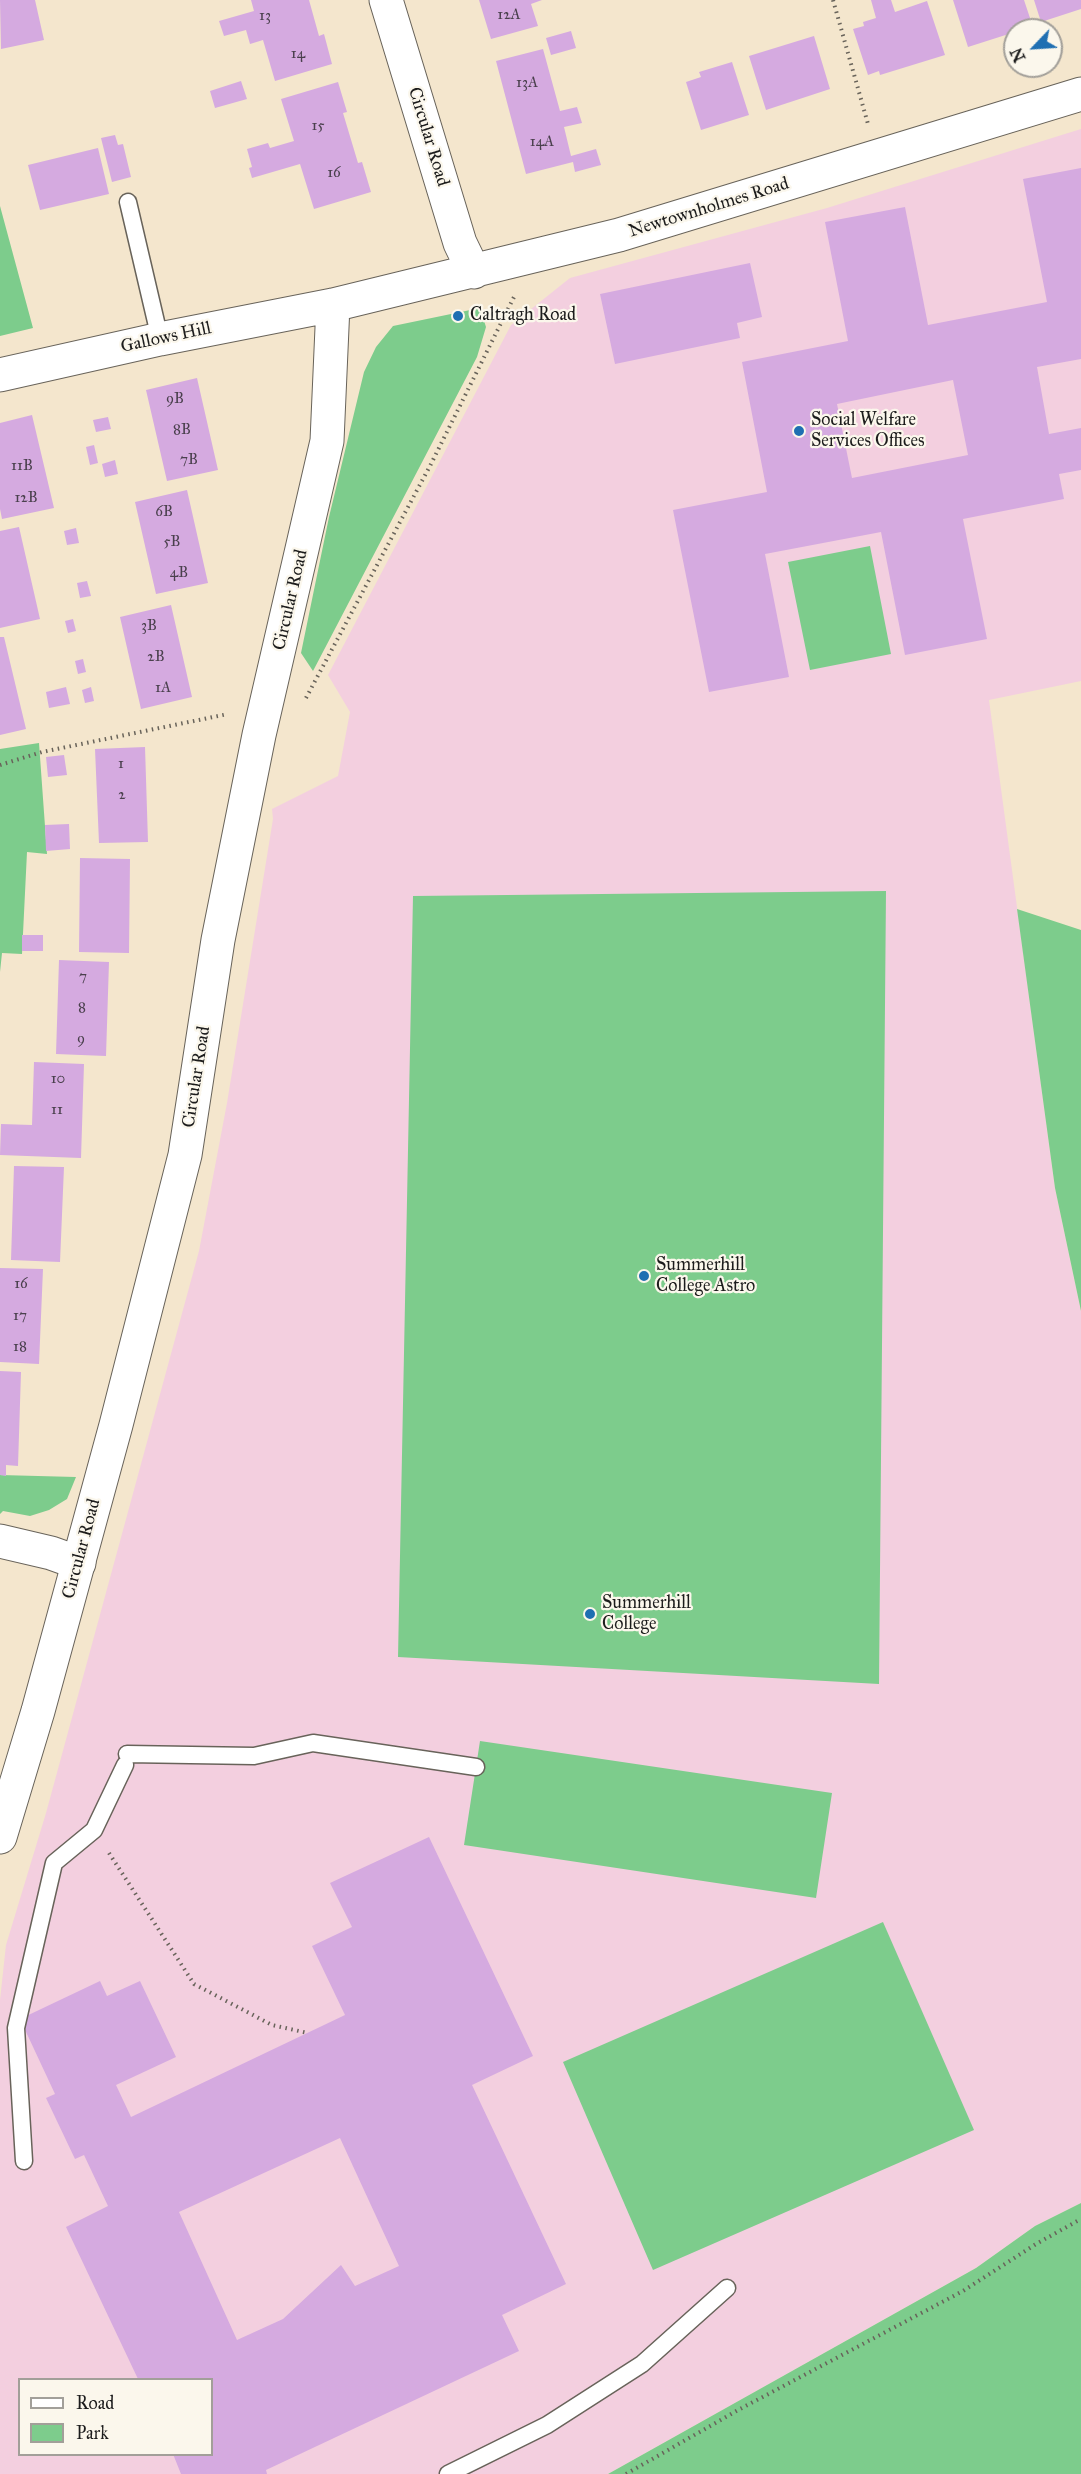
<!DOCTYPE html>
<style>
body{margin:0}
#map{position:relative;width:1081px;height:2474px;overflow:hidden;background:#f4e6cd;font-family:"IM FELL Great Primer",serif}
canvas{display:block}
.legend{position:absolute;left:18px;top:2378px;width:195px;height:78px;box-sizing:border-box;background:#fbf7ec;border:2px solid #a29f99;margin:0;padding:8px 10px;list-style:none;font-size:18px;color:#1c1c1c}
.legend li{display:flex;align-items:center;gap:12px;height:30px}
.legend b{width:30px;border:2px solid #a29f99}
.north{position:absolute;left:1003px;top:18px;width:60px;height:60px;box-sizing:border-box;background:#fbf7ec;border:2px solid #a29f99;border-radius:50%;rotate:245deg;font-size:16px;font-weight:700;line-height:24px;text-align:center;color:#1c1c1c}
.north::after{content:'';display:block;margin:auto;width:21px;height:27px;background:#1f6fb2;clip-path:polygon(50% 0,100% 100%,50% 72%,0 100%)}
</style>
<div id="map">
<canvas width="1081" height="2474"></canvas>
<ul class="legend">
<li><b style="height:8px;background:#fff"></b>Road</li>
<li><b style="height:16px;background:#7dcc8c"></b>Park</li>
</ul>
<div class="north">N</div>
</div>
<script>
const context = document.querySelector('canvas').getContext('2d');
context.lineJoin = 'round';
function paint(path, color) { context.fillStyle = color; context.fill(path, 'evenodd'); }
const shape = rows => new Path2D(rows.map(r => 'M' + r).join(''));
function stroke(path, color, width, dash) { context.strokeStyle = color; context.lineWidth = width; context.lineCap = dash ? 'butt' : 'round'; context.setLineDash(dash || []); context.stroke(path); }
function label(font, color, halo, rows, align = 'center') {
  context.font = font + ' "IM FELL Great Primer",serif'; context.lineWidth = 4.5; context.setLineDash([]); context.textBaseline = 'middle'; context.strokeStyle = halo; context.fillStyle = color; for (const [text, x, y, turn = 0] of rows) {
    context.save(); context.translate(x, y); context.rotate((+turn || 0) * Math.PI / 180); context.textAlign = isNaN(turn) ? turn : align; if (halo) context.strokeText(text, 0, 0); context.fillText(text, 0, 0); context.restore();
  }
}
const built = shape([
 [1081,129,1081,681,989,700,1055,1188,1081,1311,1081,2203,1035,2226,976,2268,608,2474,0,2474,0,2000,6,1945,46,1813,199,1251,227,1103,273,819,272,809,338,776,350,712,328,675,511,325,570,278,827,208],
 [20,2380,212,2380,212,2454,20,2454]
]);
const green = shape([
 [0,206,33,328,0,336],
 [480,308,486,327,477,357,313,671,301,653,329,517,364,372,376,347,393,326],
 [870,546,891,654,810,670,788,562],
 [39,743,47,854,27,852,22,954,2,953,0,972,0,749],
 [886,891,879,1684,398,1657,413,896],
 [1017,909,1081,930,1081,1311,1055,1188],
 [0,1475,76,1477,67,1499,49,1510,30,1516,3,1511,0,1514],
 [480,1741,832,1793,816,1898,464,1845],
 [883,1922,974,2130,653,2270,563,2062],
 [1081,2203,1081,2474,608,2474,976,2268,1035,2226]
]);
const building = shape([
 [0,0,35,0,44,40,1,49],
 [251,0,309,0,319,36,324,34,332,64,275,81,263,40,250,44,246,30,224,36,219,21,254,11],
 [479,0,542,0,531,4,538,26,491,39],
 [871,0,891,0,895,12,927,1,945,55,880,75,879,71,868,75,853,29,864,26,863,22,876,18],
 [953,0,1024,0,1033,27,1015,30,1015,32,968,47],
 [1034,0,1081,0,1081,9,1041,22],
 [571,31,576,48,551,55,546,38],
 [814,36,830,89,766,110,749,56],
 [543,49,560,111,577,107,582,123,564,127,571,156,596,149,601,165,575,172,573,162,526,174,496,61],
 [732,62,749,115,701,130,686,82,701,77,699,72],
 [241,81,247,99,215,108,210,91],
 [338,82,347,112,343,113,358,163,362,162,371,192,314,209,300,164,252,178,249,168,252,167,247,149,268,143,270,148,294,141,281,99],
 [115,135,118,145,123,144,131,177,112,182,101,138],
 [98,148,109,194,40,210,28,165],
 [1081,168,1081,359,1037,367,1049,434,1081,428,1081,470,1059,474,1064,499,963,519,987,639,905,655,881,532,765,554,789,677,709,692,673,510,767,492,742,362,848,341,825,222,905,207,928,325,1047,302,1023,179],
 [953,380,968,455,852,478,837,404],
 [750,263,762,317,737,323,740,338,615,364,600,294],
 [197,378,218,470,167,481,146,390],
 [32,415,54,508,2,519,0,509,0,423],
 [108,417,111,429,96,432,93,420],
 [94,445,98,463,90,465,86,447],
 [115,460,118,474,105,477,102,464],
 [187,490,208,583,156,594,135,502],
 [19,527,40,619,0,628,0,531],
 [76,528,79,543,67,545,64,531],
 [87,581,91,596,80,598,77,583],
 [171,605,192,697,141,709,120,617],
 [73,619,76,631,68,633,65,621],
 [0,637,4,637,26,729,0,735],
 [83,659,86,672,78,674,75,661],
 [66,687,70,704,49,708,46,692],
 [91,687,94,701,85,703,82,690],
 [145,747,148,842,99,843,95,749],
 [64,755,67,775,48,777,46,757],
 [69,824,70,849,46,851,45,825],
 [80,858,130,859,129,953,79,952],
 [22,935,43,935,43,951,22,951],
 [59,960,109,962,106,1056,56,1054],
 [34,1062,84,1064,81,1158,0,1155,1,1124,32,1125],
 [14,1166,64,1167,60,1262,11,1260],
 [0,1268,43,1269,39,1364,0,1362],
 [0,1371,21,1372,18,1466,6,1465,6,1476,0,1475],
 [429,1837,533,2056,472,2085,566,2284,502,2315,519,2351,266,2470,267,2474,181,2474,173,2454,212,2454,212,2379,138,2379,66,2227,108,2206,84,2155,75,2159,46,2098,55,2094,20,2019,100,1981,107,1996,140,1981,176,2057,116,2085,131,2117,345,2015,312,1946,352,1927,330,1883],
 [340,2138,399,2266,355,2286,341,2265,283,2319,237,2340,179,2212]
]);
const path = shape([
 [833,0,868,124],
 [306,698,431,464,514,297],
 [0,765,42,752,228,714],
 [109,1853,194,1984,272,2025,308,2033],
 [626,2474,740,2409,963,2291,1036,2244,1081,2219]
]);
const service = shape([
 [128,202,160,339],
 [127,1754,254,1756,313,1743,476,1767],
 [24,2161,16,2028,54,1863,94,1830,125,1765],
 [448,2474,547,2425,642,2364,727,2288]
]);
const minor = shape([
 [0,1541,51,1553,79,1563]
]);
const tertiary = shape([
 [386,0,460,243,474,272],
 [0,375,160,339,333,305,619,235,1081,94],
 [0,1837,38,1711,116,1425,185,1155,218,940,259,735,327,441,333,305]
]);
const markers = [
 [458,316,6,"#1f6fb2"],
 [799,431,6,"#1f6fb2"],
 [644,1276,6,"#1f6fb2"],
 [590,1614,6,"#1f6fb2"]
];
const numberNames = [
 ["12A",509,15],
 ["13",265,16],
 ["14",298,54],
 ["13A",527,83],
 ["15",318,126],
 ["14A",542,142],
 ["16",334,173],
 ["9B",175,399],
 ["8B",182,430],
 ["7B",189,460],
 ["11B",22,466],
 ["12B",26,498],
 ["6B",164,512],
 ["5B",172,542],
 ["4B",179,573],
 ["3B",149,626],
 ["2B",156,657],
 ["1A",163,688],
 ["1",121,764],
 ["2",122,795],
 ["7",83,977],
 ["8",82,1008],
 ["9",81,1039],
 ["10",58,1079],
 ["11",57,1110],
 ["16",21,1284],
 ["17",20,1316],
 ["18",20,1347]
];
const streetNames = [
 ["Circular Road",428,137,73],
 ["Newtownholmes Road",709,208,-17],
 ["Gallows Hill",166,338,-12],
 ["Circular Road",291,600,-77],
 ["Circular Road",197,1077,-81],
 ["Circular Road",82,1549,-75]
];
const poiNames = [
 ["Caltragh Road",470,316],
 ["Social Welfare",811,421],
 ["Services Offices",811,442],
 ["Summerhill",656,1266],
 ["College Astro",656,1287],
 ["Summerhill",602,1604],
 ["College",602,1625]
];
paint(built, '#f3cfdf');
paint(green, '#7dcc8c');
paint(building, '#d5aae0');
stroke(service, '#68635a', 19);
stroke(minor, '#68635a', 35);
stroke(tertiary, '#68635a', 35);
stroke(path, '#68635a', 4, [1.5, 4.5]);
stroke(service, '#fff', 16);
stroke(minor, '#fff', 33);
stroke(tertiary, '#fff', 33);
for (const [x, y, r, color] of markers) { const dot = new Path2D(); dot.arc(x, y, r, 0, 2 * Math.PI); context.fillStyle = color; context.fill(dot); stroke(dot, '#fbf7ec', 2); }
label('15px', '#4a404d', null, numberNames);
label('18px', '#1c1c1c', '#fbf7ec', streetNames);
label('18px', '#1c1c1c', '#fbf7ec', poiNames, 'left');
</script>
